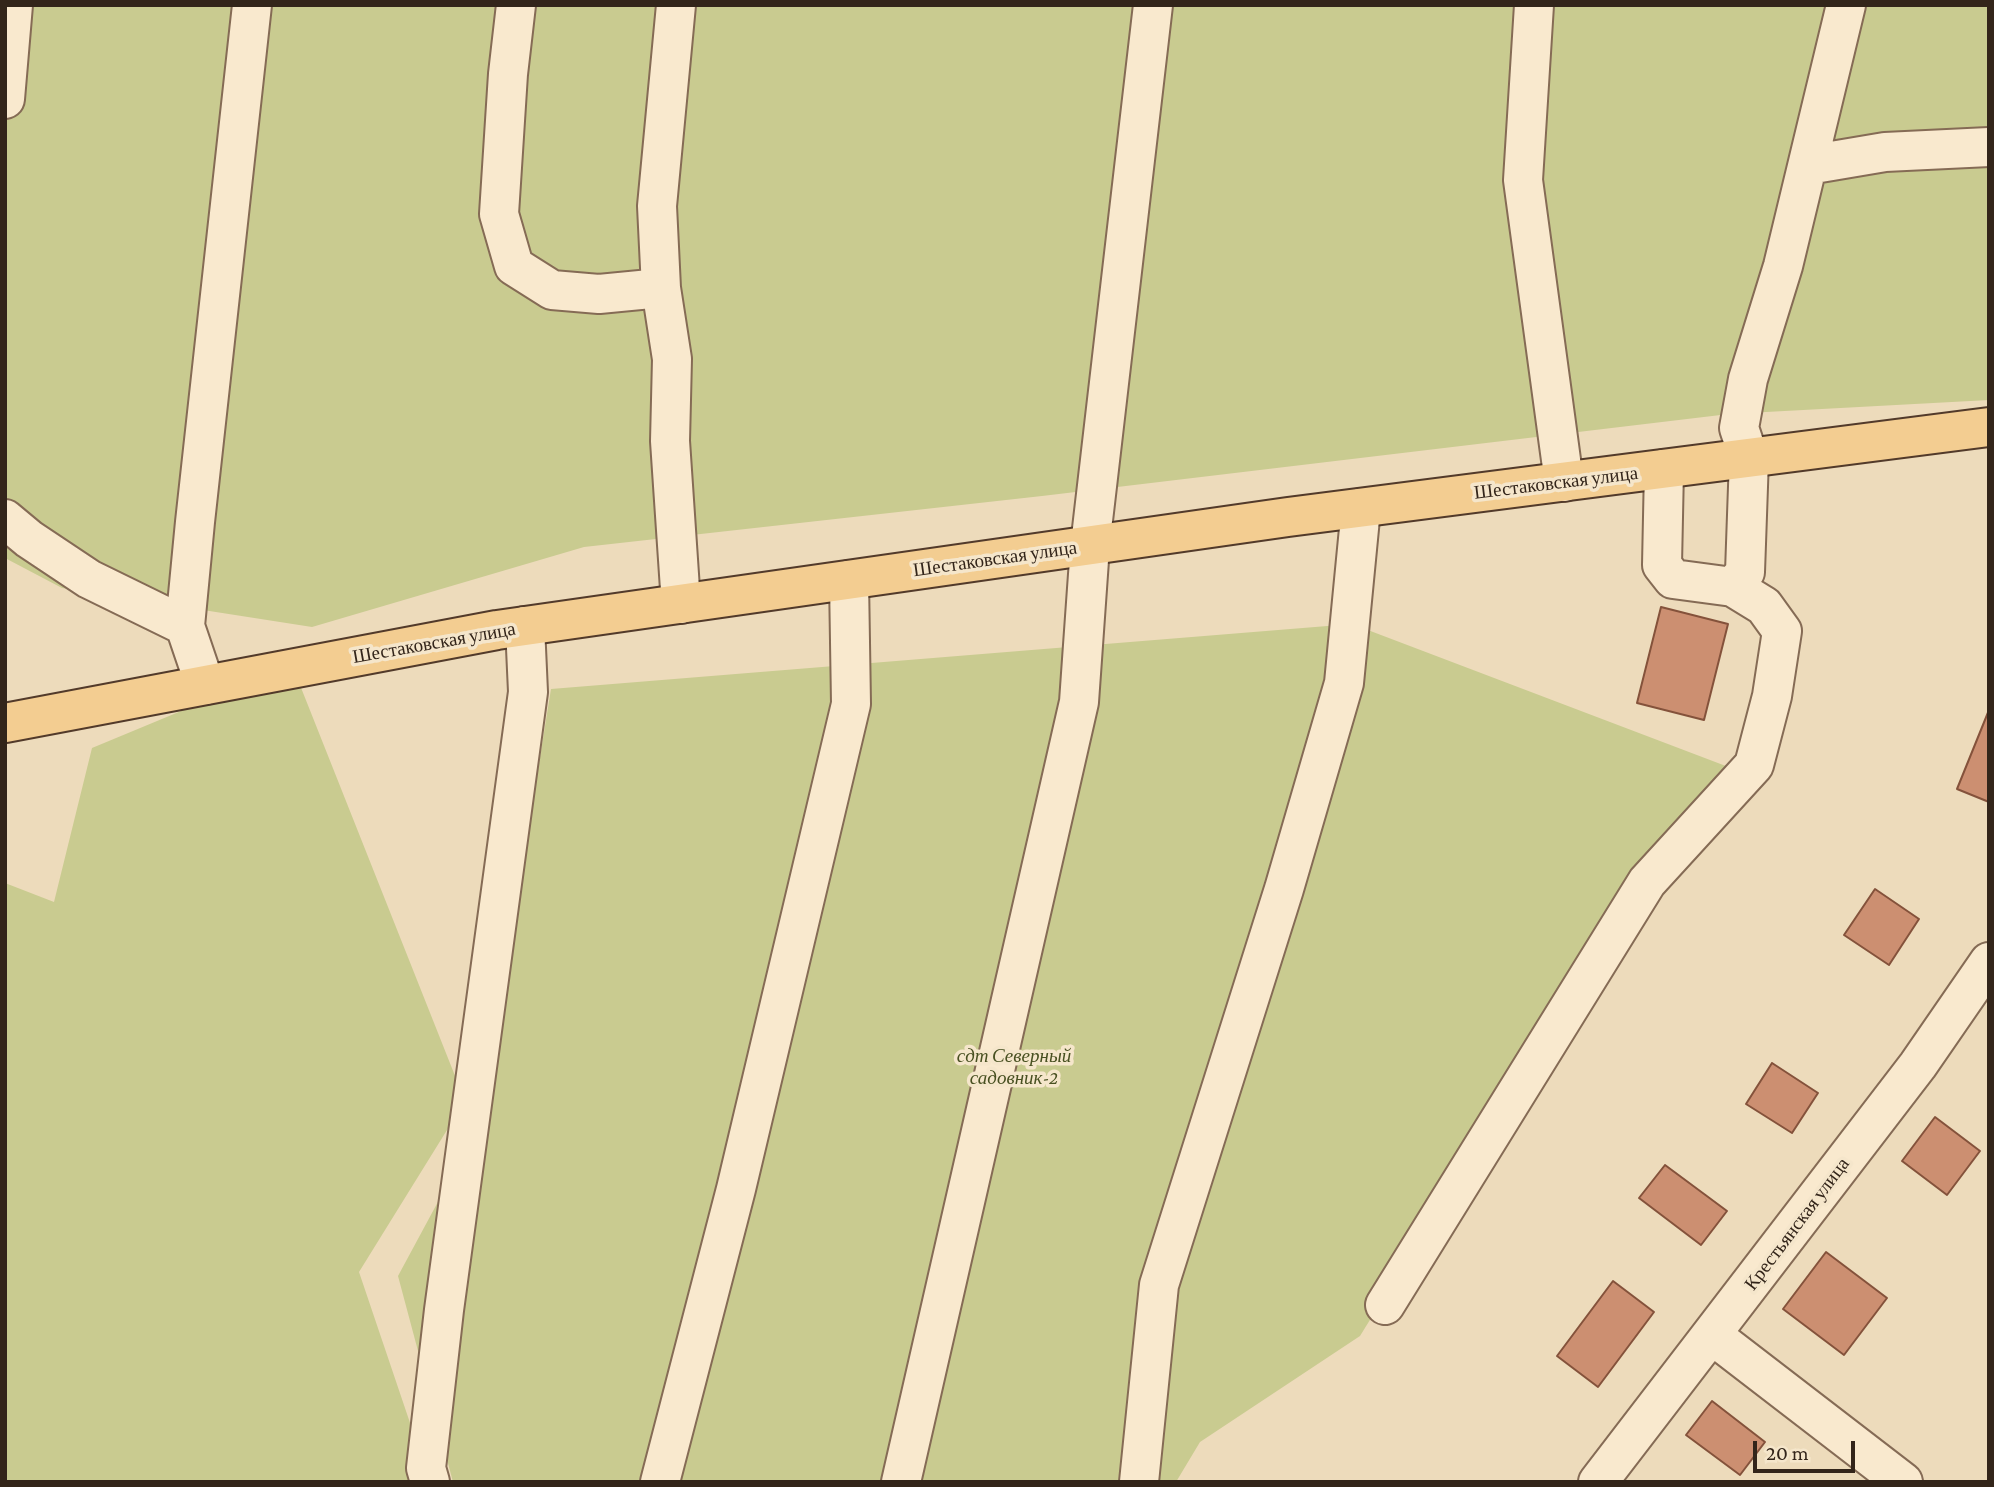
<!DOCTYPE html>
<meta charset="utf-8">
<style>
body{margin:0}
#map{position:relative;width:1994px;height:1487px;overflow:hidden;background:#eddbbb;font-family:"Crimson Pro",serif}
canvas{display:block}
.frame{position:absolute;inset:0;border:7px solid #33251a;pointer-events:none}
.scale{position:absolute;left:1753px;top:1441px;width:102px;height:32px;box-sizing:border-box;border:4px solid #33251a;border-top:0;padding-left:9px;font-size:21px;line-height:24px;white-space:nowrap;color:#33251a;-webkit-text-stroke:5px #f5e6cb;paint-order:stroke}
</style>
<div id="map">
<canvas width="1994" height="1487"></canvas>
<div class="frame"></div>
<div class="scale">20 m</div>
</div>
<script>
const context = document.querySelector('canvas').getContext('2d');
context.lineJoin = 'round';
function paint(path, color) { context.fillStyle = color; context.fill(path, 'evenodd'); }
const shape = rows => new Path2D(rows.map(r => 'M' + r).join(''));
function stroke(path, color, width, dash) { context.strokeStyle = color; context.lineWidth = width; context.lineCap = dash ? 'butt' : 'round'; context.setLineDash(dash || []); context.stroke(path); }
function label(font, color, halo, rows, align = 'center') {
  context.font = font + ' "Crimson Pro",serif'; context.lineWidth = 7; context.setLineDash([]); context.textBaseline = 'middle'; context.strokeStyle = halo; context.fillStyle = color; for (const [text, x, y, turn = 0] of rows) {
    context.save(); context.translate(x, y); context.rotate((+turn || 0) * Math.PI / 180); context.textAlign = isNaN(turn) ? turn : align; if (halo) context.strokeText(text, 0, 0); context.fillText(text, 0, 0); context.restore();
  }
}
const green = shape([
 [5,5,1989,5,1989,400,1729,414,1042,496,584,547,312,627,62,588,5,558],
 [1352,624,1739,771,1644,876,1360,1336,1200,1442,1176,1482,453,1482,398,1276,481,1122,551,689],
 [292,665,465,1101,359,1272,430,1482,5,1482,5,883,54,902,92,748]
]);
const building = shape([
 [1661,607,1728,624,1704,720,1637,703,1661,607],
 [1989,710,1989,802,1957,789,1989,710],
 [1875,889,1919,919,1889,965,1844,935,1875,889],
 [1772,1063,1818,1093,1792,1133,1746,1104,1772,1063],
 [1935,1117,1980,1151,1947,1195,1902,1161,1935,1117],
 [1665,1165,1727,1211,1701,1245,1639,1198,1665,1165],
 [1826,1252,1887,1298,1844,1355,1783,1309,1826,1252],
 [1613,1281,1654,1312,1598,1387,1557,1356,1613,1281],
 [1712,1401,1765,1442,1740,1475,1686,1435,1712,1401]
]);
const minor = shape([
 [516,5,508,74,499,214,514,266,552,290,599,294,661,288],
 [676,5,657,206,661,288,672,359,670,441,681,604],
 [1534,5,1523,180,1564,482],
 [5,99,13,5],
 [1808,165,1885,152,1989,147],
 [1664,469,1662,565,1673,579,1733,587,1745,572,1749,458,1739,428,1748,379,1783,266,1846,5],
 [5,519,29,539,89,579,185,626],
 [205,685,185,626,195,522,252,5],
 [1385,1305,1647,882,1754,765,1772,696,1782,631,1764,606,1733,587],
 [1712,1335,1903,1482],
 [430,1482,426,1468,444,1310,528,692,525,626],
 [660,1482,736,1189,851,704,849,580],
 [901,1482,1079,702,1090,546,1153,5],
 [1139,1482,1159,1285,1284,889,1344,683,1361,508],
 [1598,1482,1918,1065,1989,962]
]);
const major = shape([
 [5,723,497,630,1288,517,1989,427]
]);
const streetNames = [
 ["Шестаковская улица",1556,483,-7],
 ["Шестаковская улица",995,559,-8],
 ["Шестаковская улица",434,643,-10],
 ["Крестьянская улица",1797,1224,-53]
];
const parkNames = [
 ["сдт Северный",1014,1056],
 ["садовник-2",1014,1078]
];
paint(green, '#c9cb90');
paint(building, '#cc8f71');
stroke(building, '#84523b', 2);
stroke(minor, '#856b55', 42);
stroke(major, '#523a2a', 42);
stroke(minor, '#f9e9ce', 38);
stroke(major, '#f3cd91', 38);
label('19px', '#33251a', '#f5e6cb', streetNames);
label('italic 19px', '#485021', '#f5e6cb', parkNames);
</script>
